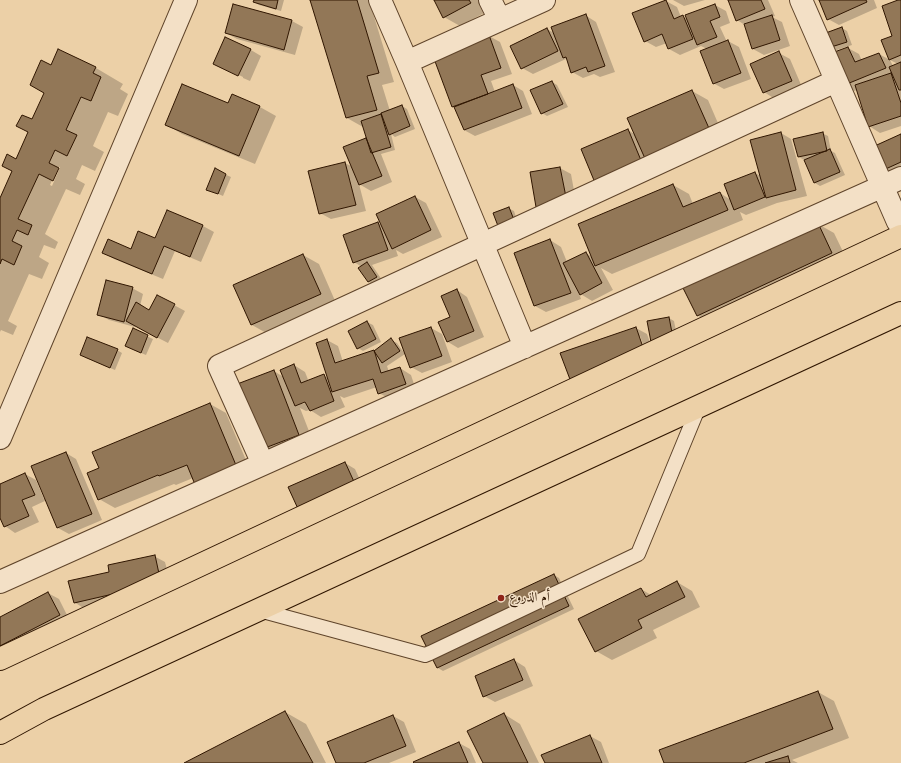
<!DOCTYPE html>
<meta charset="utf-8">
<style>
body{margin:0}
canvas{display:block;background:#ecd0a7}
</style>
<canvas width="901" height="763"></canvas>
<script>
const context = document.querySelector('canvas').getContext('2d');
context.lineJoin = 'round';
function paint(path, color) { context.fillStyle = color; context.fill(path, 'evenodd'); }
const shape = rows => new Path2D(rows.map(r => 'M' + r).join(''));
function stroke(path, color, width, dash) { context.strokeStyle = color; context.lineWidth = width; context.lineCap = dash ? 'butt' : 'round'; context.setLineDash(dash || []); context.stroke(path); }
function label(font, color, halo, rows, align = 'center') {
  context.font = font + ' Cardo,Amiri,serif'; context.lineWidth = 3; context.setLineDash([]); context.textBaseline = 'middle'; context.strokeStyle = halo; context.fillStyle = color; for (const [text, x, y, turn = 0] of rows) {
    context.save(); context.translate(x, y); context.rotate((+turn || 0) * Math.PI / 180); context.textAlign = isNaN(turn) ? turn : align; if (halo) context.strokeText(text, 0, 0); context.fillText(text, 0, 0); context.restore();
  }
}
const shadow = shape([
 [255,0,284,0,281,11,259,5,254,2],
 [311,0,369,0,394,82,382,85,390,111,402,106,407,109,415,129,395,137,391,134,395,150,381,154,392,182,371,191,359,184,366,211,331,219,320,213,345,163,353,167,345,148,368,138,363,127,347,118],
 [435,0,480,0,486,12,460,26,444,17],
 [673,0,705,0,684,6],
 [729,0,768,0,775,16,772,17,782,22,790,46,764,55,753,49,745,25,737,20],
 [820,0,874,0,877,8,839,25,828,19],
 [901,0,901,126,880,133,869,126,857,90,854,91,843,85,848,48,859,54,862,61,879,54,890,60,883,41,894,36],
 [890,60,898,64,893,66],
 [666,1,677,7,681,17,683,17,688,19,715,5,726,11,730,23,720,27,727,42,728,41,739,47,751,79,724,89,713,83,707,49,701,46,680,55,669,49,667,43,656,47,645,41],
 [234,5,292,21,303,27,295,55,237,39,226,33],
 [585,15,596,22,615,72,600,77,594,74,583,78,572,72,568,60,566,59,533,74,522,68,547,29,554,33],
 [842,28,847,31,852,45,834,51,829,48],
 [489,36,500,42,512,74,491,81,495,92,513,85,523,91,532,114,475,136,464,130,456,108,453,106],
 [226,38,251,50,261,56,250,81,243,78,243,77,224,68,224,69,214,64],
 [58,51,96,68,123,84,120,89,128,94,118,116,108,112,93,146,104,152,95,171,82,165,76,179,85,184,80,195,66,189,45,234,58,242,55,249,44,245,39,257,49,263,42,279,29,274,8,321,17,326,13,335,1,330,0,332,0,201,13,172,3,166,16,160,29,132,32,121,45,93,51,66],
 [58,167,60,167,52,186,50,185],
 [779,53,790,59,802,87,775,99,764,92],
 [552,82,557,85,568,107,547,116,542,113],
 [692,91,708,100,727,144,663,171,610,196,628,130,636,135,628,118],
 [229,104,260,107,276,116,255,164,182,134,167,125],
 [781,133,791,139,807,196,777,203,746,215,740,212,743,220,612,274,601,268,613,290,592,301,579,293,581,299,546,312,535,306,550,240,561,247,567,262,586,253,592,257,673,185,689,194,693,204,720,193,731,200,755,173,761,176],
 [822,133,828,136,831,151,835,153,845,175,820,186,815,183,805,159,804,160,799,157],
 [901,136,901,173,879,172],
 [560,168,571,174,577,207,547,213,537,206,531,173],
 [215,170,231,177,223,196,207,189],
 [415,197,426,203,442,237,403,254,396,250,398,256,372,265,382,280,374,285,369,282,360,268,362,267,354,262,378,223,383,226,377,214],
 [508,208,514,211,518,223,504,228],
 [167,211,203,226,214,232,201,262,175,251,163,279,114,259,104,253,131,250,156,239],
 [818,224,834,233,848,262,713,324,697,315],
 [303,255,319,264,336,303,268,334,252,325],
 [132,288,143,294,140,306,150,311,174,305,185,311,168,343,135,326,135,327,109,320,98,314],
 [457,290,467,297,484,337,458,348,448,342],
 [669,318,674,321,678,341,657,345],
 [367,322,373,325,381,342,363,351,358,348],
 [431,328,442,334,452,362,422,373,411,367],
 [636,328,647,334,657,362,562,353],
 [638,336,640,336,649,361,647,361],
 [133,330,153,339,146,355,131,349],
 [327,340,338,346,343,362,373,351,391,340,397,343,405,354,387,366,389,372,400,368,411,375,416,390,390,399,379,393,377,387,344,398,340,396,345,407,321,417,310,410,306,411,300,408,314,444,273,460,258,451,274,371,285,378,294,365,305,372,309,382,324,376,329,378],
 [311,401,302,404,302,402],
 [117,350,122,353,115,370,86,358],
 [210,404,226,413,254,479,193,478,176,485,174,484,115,508,99,499,100,468],
 [66,453,76,459,102,520,69,534,58,528,47,500,32,507,39,522,15,533,5,526,0,516,0,485,25,474,36,480,44,499,46,499],
 [345,463,355,469,366,493,310,517],
 [154,556,165,562,172,589,85,609,74,602,111,573],
 [554,575,559,578,574,609,443,671,438,668],
 [677,582,692,591,700,607,653,630,657,638,612,660,596,651,641,589,651,595],
 [48,593,59,599,70,621,0,657,0,618],
 [514,660,525,667,533,686,495,702,484,696],
 [818,692,834,701,849,738,792,760,798,763,665,763],
 [285,712,306,724,326,763,186,763],
 [504,714,520,724,539,763,484,763],
 [393,716,404,722,416,752,389,763,338,763],
 [590,736,601,742,609,763,546,763],
 [459,743,470,749,476,763,415,763]
]);
const building = shape([
 [254,0,278,0,276,9,253,2,254,0],
 [310,0,357,0,379,73,367,76,377,110,346,118,310,0],
 [434,0,469,0,471,3,443,18,434,0],
 [666,0,674,19,683,15,693,39,668,49,662,34,644,42,632,13,666,0],
 [728,0,761,0,765,9,736,21,728,0],
 [819,0,866,0,867,2,827,20,819,0],
 [898,0,901,0,901,55,889,60,881,40,892,36,882,6,898,0],
 [233,4,292,20,284,50,225,33,233,4],
 [715,4,720,17,710,21,717,37,697,45,685,15,715,4],
 [586,14,605,66,588,72,586,67,571,73,566,57,563,58,551,27,586,14],
 [772,15,780,40,752,49,744,24,772,15],
 [842,27,847,42,828,48,823,34,842,27],
 [547,28,558,51,521,69,510,46,547,28],
 [489,35,501,68,481,75,488,94,452,107,433,56,489,35],
 [225,37,251,49,238,76,213,64,225,37],
 [728,40,741,73,713,84,700,51,728,40],
 [848,47,855,62,879,53,886,68,842,86,829,54,848,47],
 [58,49,96,67,93,73,101,77,91,101,81,97,66,130,77,135,67,156,55,150,49,163,59,168,53,181,39,174,18,219,32,225,28,235,17,230,12,241,22,246,14,265,2,259,0,264,0,198,12,171,2,166,7,154,16,159,28,132,16,126,22,115,32,119,44,93,30,85,41,60,51,65,58,49],
 [779,51,792,81,763,93,750,64,779,51],
 [901,62,901,90,899,90,889,67,901,62],
 [891,73,901,103,901,116,868,127,855,85,891,73],
 [552,81,563,104,541,114,530,90,552,81],
 [182,84,228,103,232,94,260,106,239,156,165,125,182,84],
 [513,84,522,108,464,130,454,107,513,84],
 [692,90,712,135,647,163,627,118,692,90],
 [402,105,410,126,389,135,381,113,402,105],
 [381,114,391,147,371,153,361,121,381,114],
 [628,129,645,170,598,190,581,149,628,129],
 [781,132,796,190,766,198,750,140,781,132],
 [823,132,827,151,798,157,793,139,823,132],
 [901,134,901,162,879,172,868,149,901,134],
 [366,138,382,176,359,185,343,147,366,138],
 [830,149,840,172,814,183,804,160,830,149],
 [345,162,356,205,319,214,308,171,345,162],
 [560,167,567,202,536,207,530,172,560,167],
 [215,168,226,174,218,194,206,190,215,168],
 [755,172,765,197,734,210,724,184,755,172],
 [673,184,683,207,720,192,728,210,595,266,578,224,673,184],
 [415,196,431,230,392,249,376,214,415,196],
 [509,207,514,220,498,226,493,213,509,207],
 [167,210,203,225,190,257,164,246,152,274,102,253,108,239,131,249,138,231,155,238,167,210],
 [378,222,388,250,353,263,343,235,378,222],
 [818,223,832,253,697,316,682,286,818,223],
 [550,239,571,293,534,306,514,253,550,239],
 [586,252,602,283,580,295,563,263,586,252],
 [303,254,321,294,251,325,233,285,303,254],
 [367,262,377,277,368,282,358,268,367,262],
 [106,280,133,287,124,322,97,315,106,280],
 [457,289,474,331,447,342,438,322,450,317,441,296,457,289],
 [157,295,175,304,157,338,126,321,136,302,149,310,157,295],
 [669,317,673,338,651,342,647,321,669,317],
 [367,321,376,339,357,349,348,331,367,321],
 [431,327,442,356,410,368,399,338,431,327],
 [636,327,646,356,571,382,560,353,636,327],
 [133,328,148,335,141,353,125,346,133,328],
 [87,337,118,349,110,368,80,355,87,337],
 [391,338,400,351,382,363,374,351,391,338],
 [327,339,335,363,374,350,381,373,400,367,406,384,378,394,373,379,332,392,316,343,327,339],
 [294,364,301,383,324,374,334,401,310,411,305,402,295,406,280,370,294,364],
 [274,370,299,435,257,451,232,386,274,370],
 [210,403,238,470,196,487,187,465,159,476,158,475,98,500,87,473,99,468,92,452,210,403],
 [66,452,92,514,57,528,31,466,66,452],
 [345,462,356,486,299,511,288,487,345,462],
 [25,473,35,495,22,500,29,516,4,527,0,518,0,484,25,473],
 [155,555,161,583,74,603,68,581,109,572,108,565,155,555],
 [554,574,569,606,437,668,421,636,554,574],
 [677,581,685,597,638,620,642,628,595,652,578,619,641,588,646,597,677,581],
 [48,592,60,615,0,646,0,617,48,592],
 [514,659,523,680,483,697,475,676,514,659],
 [818,691,833,729,744,763,664,763,659,750,818,691],
 [285,711,313,763,184,763,285,711],
 [504,713,528,763,483,763,467,731,504,713],
 [393,715,406,746,364,763,336,763,327,742,393,715],
 [590,735,602,763,545,763,541,755,590,735],
 [459,742,468,763,414,763,413,762,459,742],
 [788,756,790,763,765,763,788,756]
]);
const lane = shape([
 [259,610,425,655,430,653,638,554,699,406]
]);
const street = shape([
 [380,0,407,62,525,347],
 [490,0,500,20],
 [801,0,898,222],
 [407,62,544,0],
 [0,438,186,0],
 [263,464,219,366,836,81],
 [0,582,901,178]
]);
const highway = shape([
 [0,659,901,236],
 [0,733,44,709,901,313]
]);
const markers = [
 [501,598,4,"#8f2418"]
];
const poiNames = [
 ["أم الذروع",509,598]
];
paint(shadow, '#0003');
paint(building, '#927757');
stroke(building, '#301601', 1);
stroke(lane, '#5f442a', 16);
stroke(street, '#5f442a', 24);
stroke(highway, '#301601', 24);
stroke(lane, '#f3e0c6', 14);
stroke(street, '#f3e0c6', 22);
stroke(highway, '#ecd0a7', 22);
for (const [x, y, r, color] of markers) { const dot = new Path2D(); dot.arc(x, y, r, 0, 2 * Math.PI); context.fillStyle = color; context.fill(dot); stroke(dot, '#f3e0c6', 1.5); }
label('13px', '#301601', '#f3e0c6', poiNames, 'left');
</script>
